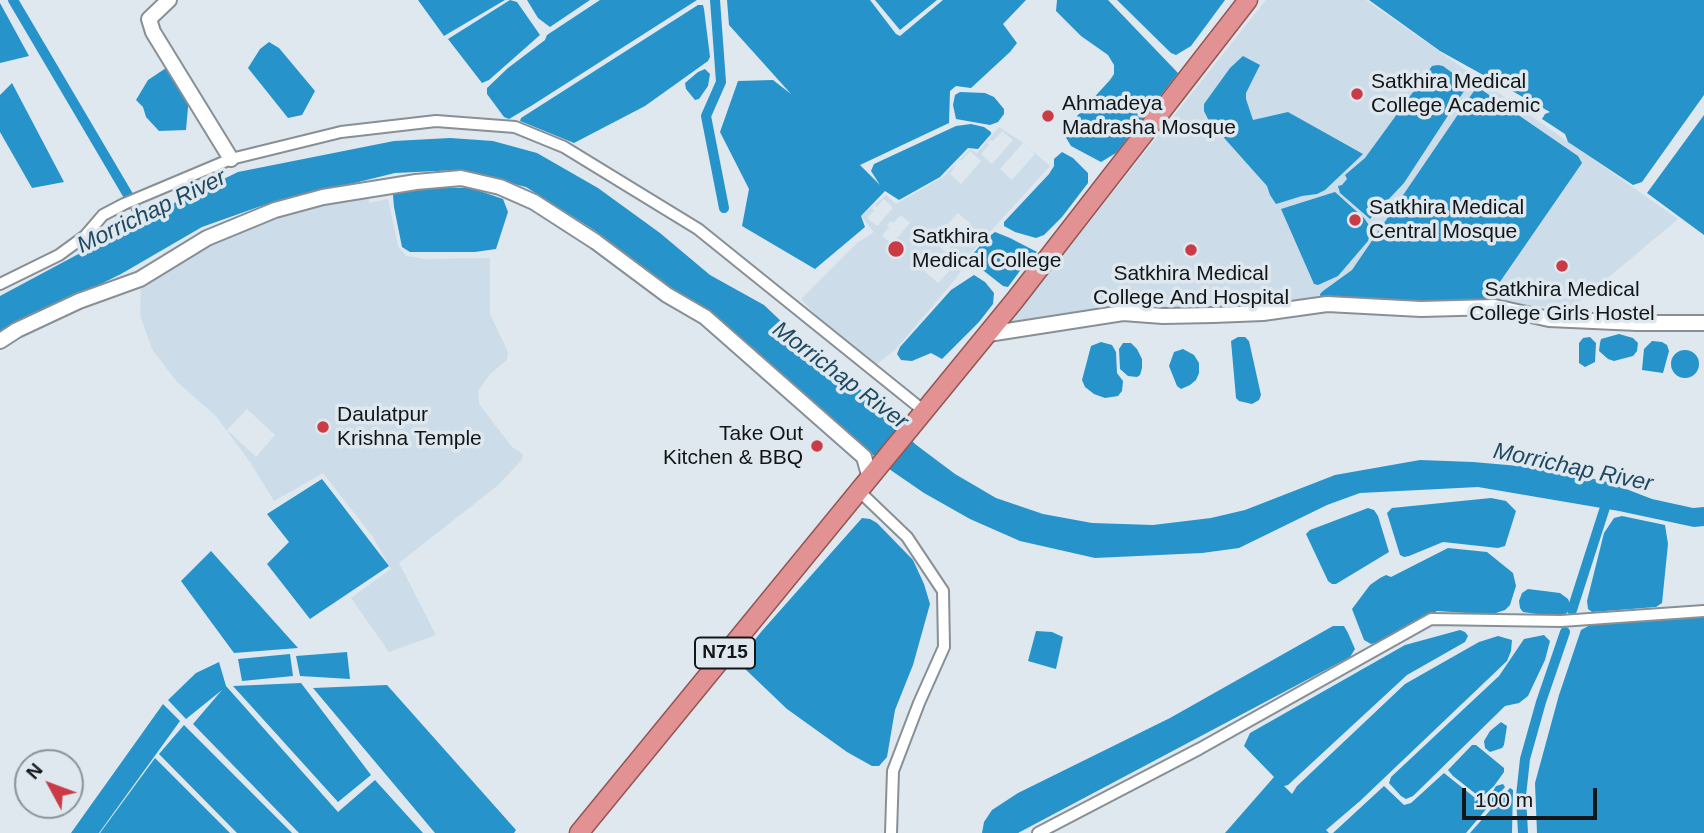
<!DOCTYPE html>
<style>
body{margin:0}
#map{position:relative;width:1704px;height:833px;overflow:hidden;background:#dee8ee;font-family:Helvetica,sans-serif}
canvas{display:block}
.north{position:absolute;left:14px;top:749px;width:70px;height:70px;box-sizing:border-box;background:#dee8ee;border:2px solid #8d9498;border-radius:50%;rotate:311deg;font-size:19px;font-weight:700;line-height:28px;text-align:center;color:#131618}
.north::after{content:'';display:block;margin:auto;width:24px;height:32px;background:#cb3b46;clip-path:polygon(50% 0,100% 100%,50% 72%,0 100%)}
.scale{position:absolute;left:1462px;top:788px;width:135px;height:32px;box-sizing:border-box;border:4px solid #131618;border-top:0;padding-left:9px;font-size:21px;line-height:24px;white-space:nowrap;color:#131618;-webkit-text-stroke:5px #dee8ee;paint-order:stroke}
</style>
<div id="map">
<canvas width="1704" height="833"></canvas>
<div class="north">N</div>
<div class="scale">100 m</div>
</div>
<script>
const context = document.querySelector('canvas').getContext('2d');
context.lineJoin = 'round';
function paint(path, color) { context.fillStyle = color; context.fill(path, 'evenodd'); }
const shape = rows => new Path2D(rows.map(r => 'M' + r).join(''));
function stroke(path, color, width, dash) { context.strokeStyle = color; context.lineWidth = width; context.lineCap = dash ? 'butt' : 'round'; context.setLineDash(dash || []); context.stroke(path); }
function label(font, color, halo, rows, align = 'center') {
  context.font = font + ' Helvetica,sans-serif'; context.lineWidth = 7; context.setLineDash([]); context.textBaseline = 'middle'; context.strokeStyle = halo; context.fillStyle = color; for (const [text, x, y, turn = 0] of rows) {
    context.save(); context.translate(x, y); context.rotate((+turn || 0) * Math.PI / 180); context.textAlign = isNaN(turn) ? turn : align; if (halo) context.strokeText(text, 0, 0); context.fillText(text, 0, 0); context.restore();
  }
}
const built = shape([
 [1266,0,1366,0,1678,219,1573,307,1326,304,1200,306,1121,311,1009,323],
 [999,127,1022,142,1050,166,968,256,958,276,896,349,872,368,831,331,801,299,857,243,874,232,861,216,886,195,896,204,943,177,970,149,977,153],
 [1002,131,1013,140,992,164,981,154,989,145,987,143,990,140,993,141],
 [1023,143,1035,154,1012,180,1000,169],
 [970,151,981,161,961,184,950,174,959,159,961,161],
 [884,199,893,208,877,226,867,218,874,211,872,208,875,205,877,207],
 [958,213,971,224,946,252,933,241,945,224,947,225],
 [901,215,910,223,892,244,882,236,889,227,887,225,891,221,893,223],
 [937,255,952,268,938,283,923,270],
 [369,195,369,203,388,199,398,246,406,256,424,259,490,258,490,314,508,352,507,360,490,374,478,391,479,404,512,447,523,454,521,461,497,486,399,563,436,635,389,652,351,598,391,569,373,537,323,473,274,501,250,462,216,416,177,382,152,349,140,315,141,283,231,232,310,205],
 [247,409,275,435,256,457,227,430]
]);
const water = shape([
 [418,0,505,0,444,36],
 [510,0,517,2,540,35,489,80,482,83,448,39],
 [527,0,590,0,550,27,538,18],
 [600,0,697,0,531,106,509,119,504,117,487,94,487,88,508,68,545,40,547,35],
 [727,0,870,0,896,34,900,36,943,0,1026,0,1003,24,1017,43,1010,52,971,88,956,86,950,91,949,123,860,165,880,185,871,171,874,164,956,126,971,124,984,127,991,132,991,134,978,149,968,148,940,177,899,200,885,191,861,216,865,227,815,269,742,226,749,189,720,132,738,81,773,80,791,94,729,25],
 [875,0,937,0,900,30],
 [1057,0,1108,0,1178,73,1116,153,1101,162,1071,146,1065,136,1067,130,1077,116,1110,80,1114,74,1114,65,1108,55,1081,36,1056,11],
 [1117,0,1225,0,1191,46,1176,55,1171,53],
 [1369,0,1704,0,1704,95,1642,182,1633,185,1568,142,1565,134,1542,119,1545,114,1550,112,1440,51],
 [0,3,29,56,0,63],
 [698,5,703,5,704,9,710,57,708,61,645,106,574,143,520,121,521,118],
 [269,42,279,48,315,91,302,115,288,118,248,68,260,49],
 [1243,56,1260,65,1246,93,1246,99,1253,120,1288,112,1363,154,1325,190,1317,194,1302,196,1276,204,1270,195,1267,186,1209,121,1204,111,1204,104,1230,68],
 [1438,65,1443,66,1462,80,1465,83,1466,88,1404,183,1370,219,1340,193,1338,186,1342,185,1347,179,1345,175,1365,158,1432,66],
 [166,68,177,78,189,96,186,130,159,131,146,117,143,107,136,100,148,80],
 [705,69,710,74,708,86,699,99,695,100,686,89,685,83,698,72],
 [12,83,64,182,32,188,0,132,0,95],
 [1479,88,1578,156,1582,163,1495,289,1484,303,1332,305,1321,300,1320,294,1323,291,1352,270,1474,91],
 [960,92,985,93,994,97,1004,109,1004,114,998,122,990,125,956,119,953,105,955,95],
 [1704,115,1704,235,1647,193],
 [450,138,493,141,537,153,598,188,660,233,710,275,764,305,803,342,846,376,895,422,915,444,955,474,996,498,1043,514,1092,523,1153,525,1211,518,1245,510,1335,475,1420,460,1473,462,1542,468,1608,482,1652,499,1693,508,1704,507,1704,526,1694,527,1619,511,1478,487,1360,493,1327,505,1239,548,1202,553,1095,558,1020,541,970,519,924,493,892,471,713,319,594,230,526,187,458,170,395,173,261,206,202,227,121,274,0,334,0,296,170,205,238,172,394,141],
 [1062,152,1073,158,1088,173,1088,183,1062,217,1044,235,1036,238,1015,232,1004,226,1004,222,1049,174,1054,166,1054,159],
 [405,187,471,188,503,199,508,212,496,249,475,252,410,252,402,247,394,207,393,195,396,190],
 [1335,192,1364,218,1371,228,1368,241,1338,276,1318,285,1314,284,1281,209],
 [995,232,1010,238,1037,252,1028,260,1008,287,1003,286,970,260,971,256,987,238],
 [974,275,985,282,994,293,993,304,979,322,942,359,931,353,912,361,901,360,897,354,900,347,951,290],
 [1619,334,1633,338,1638,343,1637,351,1633,356,1614,361,1608,359,1599,351,1600,343,1601,339],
 [1238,337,1245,337,1249,341,1261,395,1259,400,1252,404,1239,401,1236,398,1231,341],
 [1590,337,1596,343,1595,362,1585,367,1579,363,1579,343,1583,338],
 [1652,341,1662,342,1667,345,1669,351,1663,373,1642,370,1644,349],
 [1101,342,1112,345,1116,352,1117,373,1123,381,1122,391,1118,396,1105,398,1094,394,1085,387,1082,380,1091,346],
 [1123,343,1131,343,1137,349,1142,359,1142,368,1140,375,1137,377,1128,376,1120,369,1119,349],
 [1183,349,1194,355,1199,363,1199,373,1196,380,1190,385,1181,389,1177,386,1169,366,1174,352],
 '1671 364a14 14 0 1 1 28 0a14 14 0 1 1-28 0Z',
 [322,479,389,566,310,619,267,564,289,542,267,514],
 [1491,498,1506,501,1516,511,1505,546,1498,548,1443,542,1409,556,1404,557,1400,555,1387,513,1392,508],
 [1368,508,1374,510,1378,516,1389,552,1336,584,1332,584,1328,581,1306,534,1310,530],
 [1622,516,1665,525,1668,544,1662,603,1656,607,1592,612,1588,609,1587,601,1604,533,1614,518],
 [862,518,870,519,877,523,913,560,924,584,930,604,913,665,895,710,887,757,879,766,872,766,847,752,787,709,743,667,742,656,761,632],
 [1448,548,1487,552,1513,573,1516,586,1510,605,1505,610,1493,614,1482,614,1437,611,1383,641,1371,644,1364,640,1352,609,1370,585,1380,578,1386,575,1391,577],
 [211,551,298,648,234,653,181,581],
 [1528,589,1560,593,1568,599,1570,604,1567,613,1558,617,1523,612,1520,608,1519,601,1522,593],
 [1704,617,1704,833,1537,833,1535,783,1559,695,1581,630,1594,623],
 [1333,626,1344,626,1348,633,1355,649,1350,657,1018,833,982,833,984,822,992,810,1018,793,1170,718],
 [1460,630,1465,632,1468,636,1465,642,1407,675,1288,785,1284,786,1292,794,1297,786,1405,684,1479,642,1498,636,1512,640,1511,651,1507,661,1360,801,1326,830,1329,833,1225,833,1274,777,1244,746,1250,733,1405,645],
 [1036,631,1052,632,1063,637,1056,669,1028,661],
 [1544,635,1550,641,1545,660,1528,696,1519,703,1505,706,1413,796,1406,799,1401,796,1389,783,1391,777,1499,676,1524,639],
 [347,652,350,679,300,676,296,656],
 [290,654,293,676,242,681,238,659],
 [219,662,226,686,338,812,375,780,423,833,299,833,193,724,222,690,186,719,168,700,196,673],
 [301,683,371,775,338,802,233,686],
 [387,685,516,830,514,833,435,833,313,688],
 [163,704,180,721,99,833,71,833],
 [1501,722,1507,726,1504,745,1502,748,1490,752,1485,748,1484,741,1490,731],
 [184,725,292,833,237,833,159,754],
 [1472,745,1476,745,1504,768,1504,772,1494,786,1481,798,1453,776,1448,770],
 [155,758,230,833,100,833],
 [1444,773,1479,801,1483,801,1490,796,1496,786,1503,784,1505,787,1466,833,1333,833,1384,786,1404,805,1411,803],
 [1510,788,1513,790,1512,833,1470,833]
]);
const canal = shape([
 [13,0,148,229],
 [715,0,721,82,706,116,724,208],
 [1572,610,1608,498],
 [1523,833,1521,796,1525,759,1541,702,1565,632]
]);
const minor = shape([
 [0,284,59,255,85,236,103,215,124,204,231,159,341,132,436,121,515,127,564,147,698,229,924,411],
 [858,490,907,537,943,591,944,647,919,703,893,771,891,833],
 [1038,833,1199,749,1431,619,1561,621,1704,611]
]);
const tertiary = shape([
 [169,0,149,19,153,32,231,159],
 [988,334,1123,313,1163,316,1213,315,1263,313,1327,304,1421,309,1495,307,1549,319,1637,323,1704,323],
 [0,341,17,330,79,301,140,279,207,238,275,210,323,197,416,182,461,178,500,187,534,202,596,242,667,295,705,317,864,457,870,478]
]);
const trunk = shape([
 [579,833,1015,300,1248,0]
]);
const markers = [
 [1357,94,7,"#cb3b46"],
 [1048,116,7,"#cb3b46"],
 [1355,220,7,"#cb3b46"],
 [896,249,9,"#cb3b46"],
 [1191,250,7,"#cb3b46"],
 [1562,266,7,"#cb3b46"],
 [323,427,7,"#cb3b46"],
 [817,446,7,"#cb3b46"]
];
const shields = [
 [725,653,60]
];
const shieldNames = [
 ["N715",725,653]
];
const poiNames = [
 ["Satkhira Medical",1371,82],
 ["College Academic",1371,106],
 ["Ahmadeya",1062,104],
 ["Madrasha Mosque",1062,128],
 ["Satkhira Medical",1369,208],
 ["Central Mosque",1369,232],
 ["Satkhira",912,237],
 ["Medical College",912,261],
 ["Satkhira Medical",1191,274,"center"],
 ["College And Hospital",1191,298,"center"],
 ["Satkhira Medical",1562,290,"center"],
 ["College Girls Hostel",1562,314,"center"],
 ["Daulatpur",337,415],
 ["Krishna Temple",337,439],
 ["Take Out",803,434,"right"],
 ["Kitchen & BBQ",803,458,"right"]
];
const waterNames = [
 ["Morrichap River",152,212,-26],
 ["Morrichap River",840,376,37],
 ["Morrichap River",1573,468,12]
];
paint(built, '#ccdce8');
paint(water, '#2793cb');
stroke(canal, '#2793cb', 10);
stroke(minor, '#889096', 14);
stroke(tertiary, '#889096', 18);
stroke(trunk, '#945555', 21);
stroke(minor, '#fff', 10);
stroke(tertiary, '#fff', 14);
stroke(trunk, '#e29292', 18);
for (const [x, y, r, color] of markers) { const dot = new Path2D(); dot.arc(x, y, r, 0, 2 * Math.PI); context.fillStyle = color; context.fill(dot); stroke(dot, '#dee8ee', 2.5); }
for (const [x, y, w] of shields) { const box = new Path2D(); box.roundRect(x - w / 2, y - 15.5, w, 31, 5); context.fillStyle = '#dee8ee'; context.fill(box); stroke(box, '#131618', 2); }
label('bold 19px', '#131618', null, shieldNames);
label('21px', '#131618', '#dee8ee', poiNames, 'left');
label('italic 23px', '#1f4961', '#dee8ee', waterNames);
</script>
